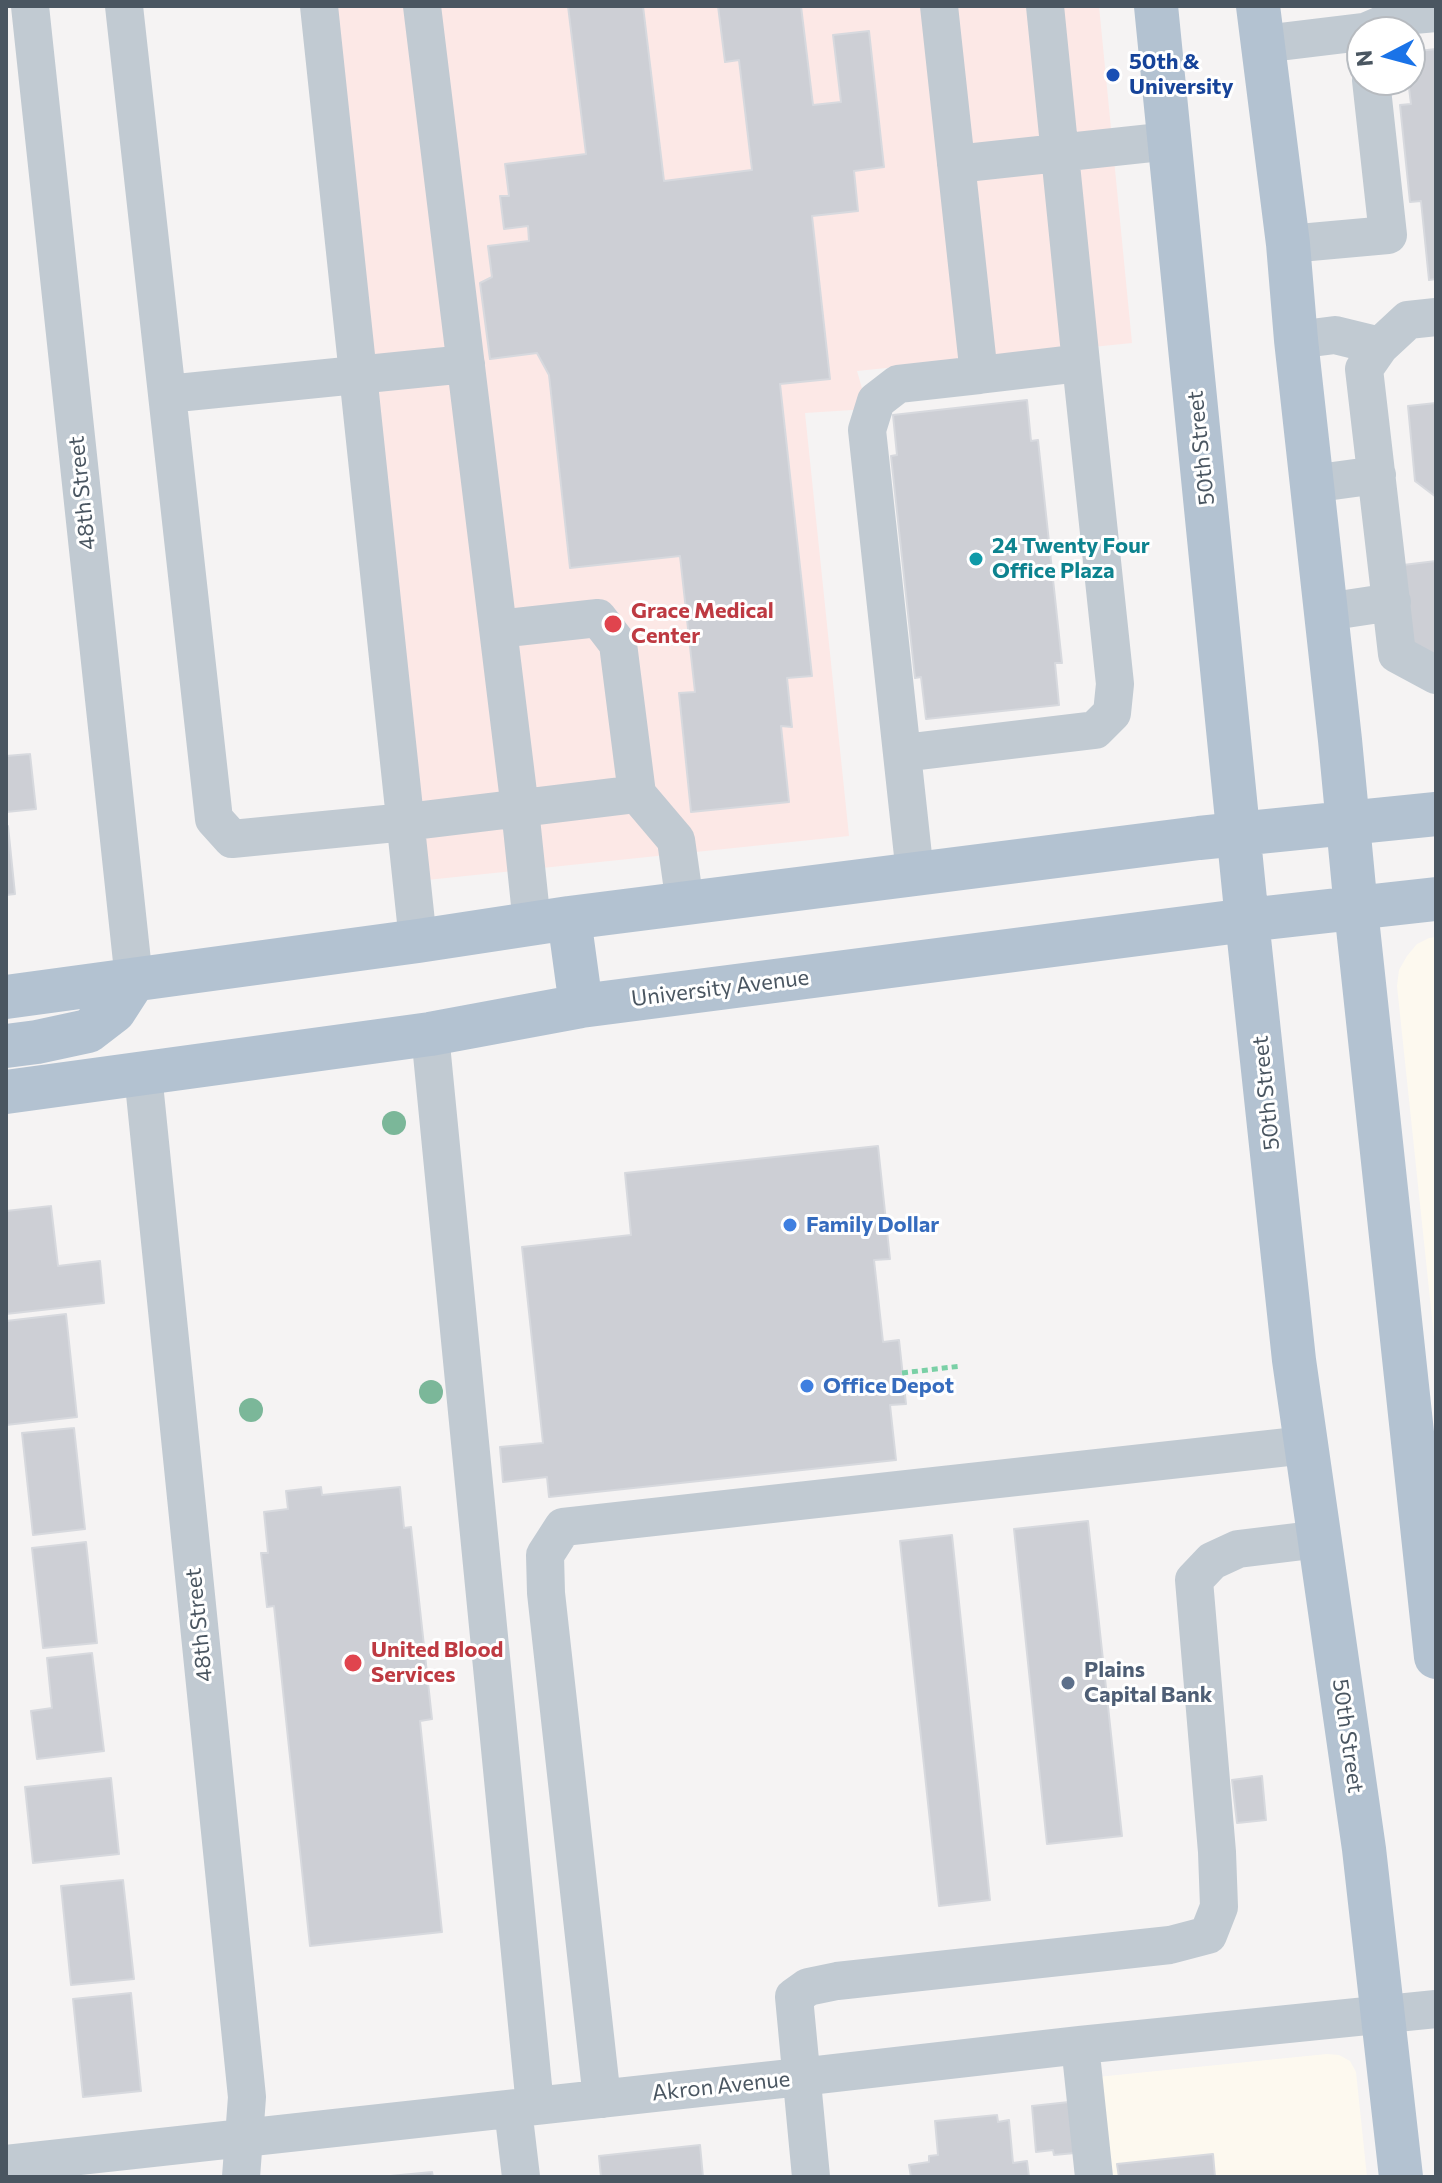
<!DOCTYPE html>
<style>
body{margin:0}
#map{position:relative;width:1442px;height:2183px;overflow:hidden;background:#f5f3f3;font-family:Commissioner,sans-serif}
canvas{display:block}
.frame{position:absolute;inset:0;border:8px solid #4a5661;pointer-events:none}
.north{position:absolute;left:1346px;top:16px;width:80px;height:80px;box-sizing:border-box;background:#fff;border:2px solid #b7bbc0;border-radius:50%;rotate:264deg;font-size:22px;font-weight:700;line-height:32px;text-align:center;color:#4a5661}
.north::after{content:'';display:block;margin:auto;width:28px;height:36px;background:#1a73e8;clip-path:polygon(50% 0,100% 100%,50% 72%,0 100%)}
</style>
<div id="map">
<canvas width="1442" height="2183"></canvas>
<div class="frame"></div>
<div class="north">N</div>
</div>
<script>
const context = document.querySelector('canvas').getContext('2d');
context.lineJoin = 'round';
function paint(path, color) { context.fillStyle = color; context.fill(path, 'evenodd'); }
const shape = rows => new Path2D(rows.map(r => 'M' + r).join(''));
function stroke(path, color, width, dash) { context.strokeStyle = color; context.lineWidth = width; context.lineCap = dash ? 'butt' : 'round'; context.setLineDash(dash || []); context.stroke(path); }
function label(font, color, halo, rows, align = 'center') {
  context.font = font + ' Commissioner,sans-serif'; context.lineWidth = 6; context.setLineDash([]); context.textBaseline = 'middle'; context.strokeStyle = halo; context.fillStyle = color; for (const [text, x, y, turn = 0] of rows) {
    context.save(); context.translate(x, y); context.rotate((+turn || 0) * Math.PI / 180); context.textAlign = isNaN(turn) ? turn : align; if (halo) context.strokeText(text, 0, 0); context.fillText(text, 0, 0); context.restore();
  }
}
const commercial = shape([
 [1436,937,1436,1356,1397,986,1399,970,1407,956,1417,944,1429,938],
 [1327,2054,1339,2055,1350,2061,1356,2072,1367,2177,1107,2177,1097,2077]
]);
const medical = shape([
 [335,6,1099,6,1132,343,857,371,868,409,805,413,849,836,427,880]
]);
const building = shape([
 [568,6,643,6,664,181,752,170,739,60,725,62,718,6,801,6,813,105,841,102,833,35,869,31,884,167,854,171,858,211,812,216,830,379,780,384,812,676,787,678,792,727,781,726,789,802,691,812,679,693,695,692,680,556,570,568,549,375,537,353,490,359,480,283,492,277,488,246,529,241,528,226,504,229,500,196,509,196,505,164,586,154,568,6],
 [1436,49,1436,279,1429,280,1421,201,1410,202,1400,105,1411,104,1408,80,1410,80,1410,52,1436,49],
 [1027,400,1031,441,1038,440,1062,663,1055,663,1059,705,926,719,921,677,915,678,891,456,897,455,893,415,1027,400],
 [1436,403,1436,497,1415,481,1408,406,1436,403],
 [1436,561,1436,660,1413,662,1403,565,1436,561],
 [30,754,36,809,6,812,6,756,30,754],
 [6,826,8,826,15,894,6,895,6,826],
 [878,1146,890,1259,874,1260,883,1342,899,1340,906,1404,890,1405,896,1460,549,1497,547,1477,503,1482,500,1447,543,1443,522,1247,631,1235,625,1173,878,1146],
 [51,1206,58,1266,100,1261,104,1303,6,1314,6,1211,51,1206],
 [66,1314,77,1417,6,1425,6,1321,66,1314],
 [74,1428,85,1529,33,1535,22,1433,74,1428],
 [321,1487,322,1495,400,1487,404,1528,411,1527,432,1719,420,1721,442,1932,310,1946,274,1606,267,1607,261,1553,268,1553,264,1512,288,1509,286,1491,321,1487],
 [1088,1521,1122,1836,1047,1844,1014,1529,1088,1521],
 [952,1535,990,1900,939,1906,900,1541,952,1535],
 [86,1542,97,1643,43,1648,32,1548,86,1542],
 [92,1653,104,1751,37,1759,31,1711,52,1708,47,1658,92,1653],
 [1262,1776,1266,1820,1237,1823,1232,1780,1262,1776],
 [111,1778,119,1854,33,1863,25,1787,111,1778],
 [123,1880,134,1979,71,1985,61,1886,123,1880],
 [131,1993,141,2091,83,2097,73,1999,131,1993],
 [1069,2102,1075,2153,1054,2155,1053,2150,1036,2152,1032,2106,1069,2102],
 [997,2115,998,2122,1009,2120,1013,2163,1027,2161,1029,2177,911,2177,909,2165,929,2162,929,2156,938,2155,935,2121,997,2115],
 [700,2145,703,2177,601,2177,599,2156,700,2145],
 [1213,2154,1215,2177,1119,2177,1117,2164,1213,2154],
 [432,2172,433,2177,380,2177,432,2172]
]);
const path = shape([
 [902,1373,961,1366]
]);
const minor = shape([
 [30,6,134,980],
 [124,6,214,819,232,839,406,822,637,794],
 [319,6,418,941],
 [422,6,520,809,532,924],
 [1045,6,1081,363],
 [1365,32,1402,16,1436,13],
 [1263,44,1362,32],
 [956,164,1170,141],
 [1288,244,1388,235,1371,80],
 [1436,317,1408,320,1380,346,1364,369,1397,654,1436,675],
 [1296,340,1335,335,1380,346],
 [167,394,466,364],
 [1311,484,1377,475],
 [1326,612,1392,602],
 [498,629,598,618,618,644,637,794,676,840,685,904],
 [903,753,1095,730,1112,713,1115,684,1081,363,979,375],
 [915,874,867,430,876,401,898,384,979,375,939,6],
 [430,1034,535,2106],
 [143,1074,247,2097,241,2177],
 [1080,2045,1094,2177],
 [602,2099,546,1593,545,1555,563,1527,1306,1445],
 [513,2109,521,2177],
 [6,2164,800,2077,1080,2045,1436,2009],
 [811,2177,794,1997,808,1987,837,1981,1170,1945,1208,1935,1219,1907,1217,1852,1194,1580,1212,1561,1238,1549,1320,1539]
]);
const major = shape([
 [1156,6,1247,920,1294,1360,1364,1849,1401,2177],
 [1258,6,1288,244,1296,340,1340,740,1356,909,1436,1657],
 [569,918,581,1006],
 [6,997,418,941,569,918,1199,838,1436,814],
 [6,1046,37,1042,88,1031,114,1011,134,980],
 [6,1092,430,1034,581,1006,1247,920,1436,899]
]);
const trees = [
 [394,1123],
 [431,1392],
 [251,1410]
];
const markers = [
 [1113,75,8,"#1a4fb4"],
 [976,559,8,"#0f9aa8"],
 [613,624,10,"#e0444e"],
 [790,1225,8,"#3f7fe0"],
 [807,1386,8,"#3f7fe0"],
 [353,1663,10,"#e0444e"],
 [1068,1683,8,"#5c6f8a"]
];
const transitNames = [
 ["50th &",1129,62],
 ["University",1129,87]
];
const streetNames = [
 ["50th Street",1201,448,-96],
 ["48th Street",82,493,-96],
 ["University Avenue",720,988,-7],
 ["50th Street",1266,1093,-96],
 ["48th Street",199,1625,-96],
 ["50th Street",1348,1736,82],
 ["Akron Avenue",721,2086,-6]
];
const cultureNames = [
 ["24 Twenty Four",992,546],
 ["Office Plaza",992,571]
];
const healthNames = [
 ["Grace Medical",631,611],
 ["Center",631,636],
 ["United Blood",371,1650],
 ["Services",371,1675]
];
const shopNames = [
 ["Family Dollar",806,1225],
 ["Office Depot",823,1386]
];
const serviceNames = [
 ["Plains",1084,1670],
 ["Capital Bank",1084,1695]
];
paint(commercial, '#fdf9ef');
paint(medical, '#fce8e6');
paint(building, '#cdcfd5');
stroke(building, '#d7d9de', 2);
stroke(path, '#7ad0a6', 5, [6, 4]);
stroke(minor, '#c1cad2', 38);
stroke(major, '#b3c2d1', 44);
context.fillStyle = '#7bb799';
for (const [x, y] of trees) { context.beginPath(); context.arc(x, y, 12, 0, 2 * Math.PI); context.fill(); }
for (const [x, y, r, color] of markers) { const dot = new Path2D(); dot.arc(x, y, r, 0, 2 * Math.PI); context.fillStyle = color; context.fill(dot); stroke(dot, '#fff', 3); }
label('bold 22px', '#164399', '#fff', transitNames, 'left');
label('22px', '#4a5661', '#fff', streetNames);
label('bold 22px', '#0d838f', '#fff', cultureNames, 'left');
label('bold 22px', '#be3a42', '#fff', healthNames, 'left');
label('bold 22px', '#366cbe', '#fff', shopNames, 'left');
label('bold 22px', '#4e5e75', '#fff', serviceNames, 'left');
</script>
